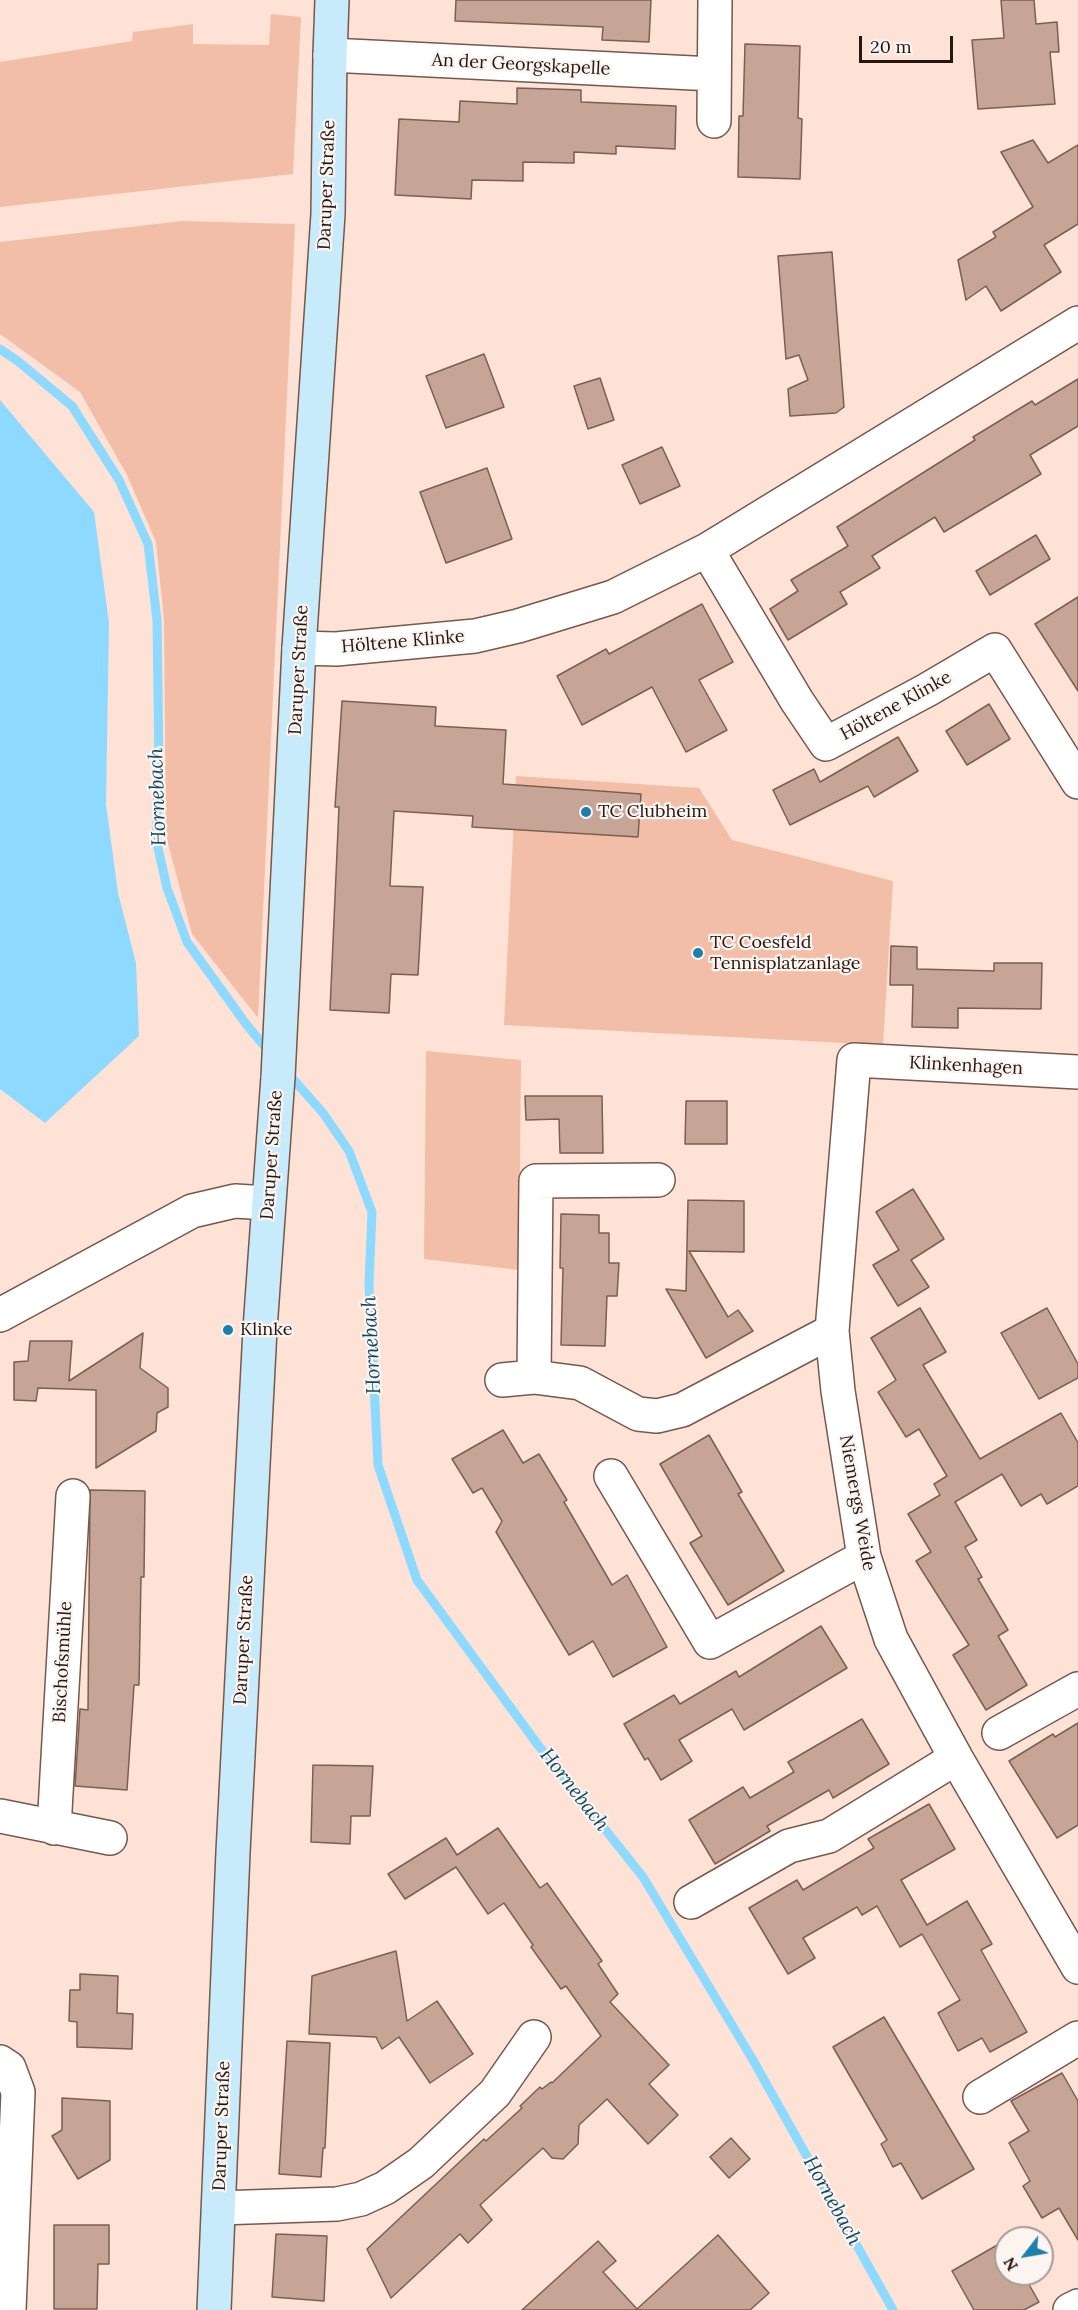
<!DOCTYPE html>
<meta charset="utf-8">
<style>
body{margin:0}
#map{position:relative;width:1078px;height:2310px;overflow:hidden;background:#fee2d6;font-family:Lora,serif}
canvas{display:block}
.north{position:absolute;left:994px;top:2226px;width:60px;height:60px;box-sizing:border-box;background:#fcf4f1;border:2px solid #a69c98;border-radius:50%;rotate:239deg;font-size:16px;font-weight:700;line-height:24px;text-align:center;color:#241813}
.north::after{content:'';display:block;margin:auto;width:21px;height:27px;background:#1981aa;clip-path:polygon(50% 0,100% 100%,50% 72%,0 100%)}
.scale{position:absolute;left:859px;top:36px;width:94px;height:27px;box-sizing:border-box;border:3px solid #241813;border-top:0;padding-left:8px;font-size:18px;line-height:21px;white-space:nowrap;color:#241813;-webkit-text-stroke:4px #fcf4f1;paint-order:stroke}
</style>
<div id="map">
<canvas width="1078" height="2310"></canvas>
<div class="north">N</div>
<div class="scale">20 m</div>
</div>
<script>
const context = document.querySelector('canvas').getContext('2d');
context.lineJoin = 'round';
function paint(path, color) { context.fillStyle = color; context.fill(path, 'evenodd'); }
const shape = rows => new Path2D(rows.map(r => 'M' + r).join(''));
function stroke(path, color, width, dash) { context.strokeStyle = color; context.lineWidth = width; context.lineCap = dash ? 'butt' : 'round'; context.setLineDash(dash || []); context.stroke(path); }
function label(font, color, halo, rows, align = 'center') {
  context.font = font + ' Lora,serif'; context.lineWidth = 4.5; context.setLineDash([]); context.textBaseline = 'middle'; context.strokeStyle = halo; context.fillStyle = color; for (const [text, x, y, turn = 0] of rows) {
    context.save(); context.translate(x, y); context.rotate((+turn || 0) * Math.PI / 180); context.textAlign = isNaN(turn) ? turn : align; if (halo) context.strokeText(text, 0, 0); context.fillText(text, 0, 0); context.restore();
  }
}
const green = shape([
 [271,14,301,17,293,174,0,207,0,62,132,41,133,32,193,24,193,44,269,45],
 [182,221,295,224,258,1018,192,934,166,836,164,619,156,542,127,475,80,392,0,334,0,242],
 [516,776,699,788,732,840,893,881,883,1045,504,1025],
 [426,1051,521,1060,519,1270,424,1259]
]);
const water = shape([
 [0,400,94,512,109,623,106,804,118,893,136,963,139,1036,45,1123,0,1089]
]);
const stream = shape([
 [0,349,19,362,72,406,119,480,148,544,157,620,159,769,156,839,167,888,187,942,246,1024,271,1054],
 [286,1071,323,1113,349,1151,372,1212,369,1284,378,1465,417,1580,538,1745,643,1877,753,2060,893,2310]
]);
const building = shape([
 [456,0,651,0,649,42,602,40,603,27,455,21,456,0],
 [1001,0,1034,0,1036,24,1057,22,1059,52,1050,52,1055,104,978,109,972,40,1004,38,1001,0],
 [745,44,800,46,798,118,802,119,800,179,738,177,739,116,743,116,745,44],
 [517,88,581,90,581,102,676,106,675,149,616,146,616,154,574,152,574,163,523,162,523,181,472,180,471,199,395,195,399,119,459,122,460,101,517,104,517,88],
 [1033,140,1048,163,1078,145,1078,224,1044,245,1061,272,1001,311,986,286,966,300,958,260,996,237,993,232,1033,207,1001,152,1033,140],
 [832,252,844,407,836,413,790,416,788,389,808,380,799,355,786,359,778,256,832,252],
 [484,354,504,407,446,428,426,376,484,354],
 [600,378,614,420,588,429,574,386,600,378],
 [1078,379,1078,426,1030,455,1041,474,944,532,935,517,872,556,880,568,840,592,847,604,788,640,770,609,798,591,791,580,848,546,837,527,975,440,973,437,1032,401,1035,405,1078,379],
 [662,447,680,486,640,504,622,465,662,447],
 [487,468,512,539,446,563,420,492,487,468],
 [1036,535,1050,559,990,595,976,571,1036,535],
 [1078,597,1078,691,1035,624,1078,597],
 [702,604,733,662,699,680,727,730,686,752,652,687,582,725,557,676,606,649,609,654,702,604],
 [342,701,436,707,435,726,506,730,503,784,641,794,638,837,472,827,473,816,394,811,390,886,423,887,418,975,391,974,389,1013,330,1010,339,807,335,807,342,701],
 [989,704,1010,739,967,765,946,731,989,704],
 [898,737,918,771,874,797,868,786,790,825,773,790,814,769,820,782,898,737],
 [891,946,917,947,917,969,994,971,994,963,1042,963,1041,1009,958,1008,958,1028,912,1027,913,985,890,985,891,946],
 [525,1096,602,1096,603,1153,560,1153,559,1119,526,1120,525,1096],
 [686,1101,727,1101,727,1144,685,1144,686,1101],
 [913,1189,944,1239,911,1260,929,1287,898,1306,873,1265,899,1250,876,1212,913,1189],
 [688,1200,744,1201,744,1252,689,1251,728,1317,738,1310,753,1331,706,1358,666,1289,686,1291,688,1200],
 [561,1214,599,1215,599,1233,609,1233,609,1263,619,1263,617,1296,607,1296,605,1346,561,1345,563,1268,560,1268,561,1214],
 [920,1308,946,1352,923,1365,980,1459,1061,1413,1078,1443,1078,1486,1047,1504,1041,1494,1021,1506,1002,1474,955,1502,977,1540,965,1547,982,1577,978,1579,1008,1630,998,1636,1027,1685,986,1710,953,1655,969,1645,916,1561,931,1552,908,1514,940,1495,934,1484,947,1476,919,1429,906,1437,878,1392,896,1380,871,1338,920,1308],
 [1047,1308,1078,1364,1078,1378,1039,1399,1001,1333,1047,1308],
 [143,1333,140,1368,168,1388,168,1407,157,1413,156,1431,96,1468,96,1390,38,1388,36,1401,14,1400,14,1362,28,1361,30,1341,72,1341,69,1381,143,1333],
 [503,1430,523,1463,539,1454,567,1500,564,1502,612,1585,627,1575,667,1647,613,1677,593,1641,569,1655,496,1532,502,1521,482,1488,473,1493,452,1459,503,1430],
 [709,1435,742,1492,738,1494,784,1571,728,1605,690,1543,702,1536,660,1464,709,1435],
 [90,1490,145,1491,144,1577,141,1577,139,1685,134,1685,127,1790,75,1786,80,1709,88,1710,90,1490],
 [821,1626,847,1668,744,1730,732,1709,679,1740,692,1761,661,1780,648,1758,645,1760,624,1724,674,1695,680,1704,736,1671,739,1677,821,1626],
 [862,1719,889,1764,833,1798,829,1790,767,1826,770,1831,715,1864,689,1820,743,1787,750,1798,794,1772,788,1762,862,1719],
 [1078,1723,1078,1825,1057,1838,1009,1761,1053,1734,1055,1737,1078,1723],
 [313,1765,373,1766,370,1816,351,1816,350,1844,311,1842,313,1765],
 [929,1804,955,1849,901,1880,927,1925,967,1901,992,1944,981,1950,1027,2032,990,2052,982,2038,958,2051,938,2013,960,2000,922,1934,900,1947,877,1906,862,1915,857,1907,803,1938,815,1958,788,1974,749,1908,797,1880,803,1890,874,1848,868,1839,929,1804],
 [498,1828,540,1888,547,1883,602,1961,598,1964,618,1994,610,2002,669,2065,649,2084,678,2115,648,2144,607,2099,579,2125,578,2144,563,2159,552,2158,543,2148,480,2205,492,2220,468,2243,460,2234,391,2298,367,2249,484,2139,486,2141,522,2108,520,2106,540,2087,542,2089,551,2082,552,2083,601,2036,566,1986,561,1989,531,1947,533,1945,504,1903,488,1914,456,1867,405,1899,388,1874,446,1838,457,1855,498,1828],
 [396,1951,407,2021,437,2001,473,2054,430,2083,399,2037,382,2049,376,2037,309,2034,312,1976,396,1951],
 [80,1974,118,1976,117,2013,133,2014,132,2049,77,2047,77,2022,69,2021,70,1990,80,1990,80,1974],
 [884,2017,974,2169,922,2199,901,2163,893,2167,881,2144,887,2140,833,2047,884,2017],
 [287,2041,330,2043,325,2148,323,2148,321,2177,279,2174,287,2041],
 [1062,2073,1078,2101,1078,2240,1059,2208,1042,2218,1023,2186,1030,2181,1009,2143,1029,2131,1011,2101,1062,2073],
 [62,2098,110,2101,110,2160,78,2179,52,2136,62,2130,62,2098],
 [731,2138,750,2159,729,2178,710,2157,731,2138],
 [54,2225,109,2225,109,2264,98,2264,97,2309,54,2309,54,2225],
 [276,2234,327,2236,324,2301,272,2297,276,2234],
 [718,2235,769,2293,750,2310,522,2310,598,2241,616,2261,603,2272,637,2309,718,2235],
 [1006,2240,1006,2274,1023,2274,1039,2302,1024,2310,974,2310,952,2271,1006,2240]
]);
const street = shape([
 [330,55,713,74],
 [714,121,715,0],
 [707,550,797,701,826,744,927,690,995,650,1078,782],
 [299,648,336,649,475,636,518,626,613,597,707,550,1078,323],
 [1078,1072,854,1060,832,1331,838,1391,864,1557,891,1639,956,1758,1078,1967],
 [0,1315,192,1211,235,1201,268,1203],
 [534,1377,536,1181,658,1180],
 [502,1380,534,1377,580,1383,638,1414,657,1416,682,1410,832,1331],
 [611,1476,710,1642,864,1557],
 [999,1733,1078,1689],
 [0,1816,110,1838],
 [54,1828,73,1496],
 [691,1902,789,1846,829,1836,956,1758],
 [0,2062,9,2068,18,2092,9,2310],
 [980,2097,1078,2038],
 [219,2208,337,2204,361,2199,385,2188,421,2163,495,2093,534,2037],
 [1070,2310,1078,2306]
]);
const secondary = shape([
 [214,2310,233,1852,260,1329,278,1077,299,648,328,214,330,55,332,0]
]);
const markers = [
 [586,812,6,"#1981aa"],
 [698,953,6,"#1981aa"],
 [228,1330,6,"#1981aa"]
];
const streetNames = [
 ["An der Georgskapelle",521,65,3],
 ["Daruper Straße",327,185,-88],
 ["Höltene Klinke",403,642,-5],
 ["Daruper Straße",299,670,-87],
 ["Höltene Klinke",896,706,-29],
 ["Klinkenhagen",966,1066,3],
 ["Daruper Straße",272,1155,-86],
 ["Niemergs Weide",857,1503,80],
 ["Daruper Straße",244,1640,-87],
 ["Bischofsmühle",63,1662,-87],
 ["Daruper Straße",222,2126,-88]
];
const poiNames = [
 ["TC Clubheim",598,812],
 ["TC Coesfeld",710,943],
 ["Tennisplatzanlage",710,964],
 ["Klinke",240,1330]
];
const waterNames = [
 ["Hornebach",158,797,-92],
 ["Hornebach",372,1345,-93],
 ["Hornebach",574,1790,52],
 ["Hornebach",832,2201,61]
];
paint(green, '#f3bea7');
paint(water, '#8ed9ff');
stroke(stream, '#8ed9ff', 9);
paint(building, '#c6a597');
stroke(building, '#7c5f52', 1.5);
stroke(street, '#76584c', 36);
stroke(secondary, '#76584c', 36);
stroke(street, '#fff', 33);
stroke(secondary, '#c7ebfb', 33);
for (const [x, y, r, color] of markers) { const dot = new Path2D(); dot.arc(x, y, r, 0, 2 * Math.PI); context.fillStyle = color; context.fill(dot); stroke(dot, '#fcf4f1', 2); }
label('18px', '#241813', '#fcf4f1', streetNames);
label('18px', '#241813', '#fcf4f1', poiNames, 'left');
label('italic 20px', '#0c4a64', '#fcf4f1', waterNames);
</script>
